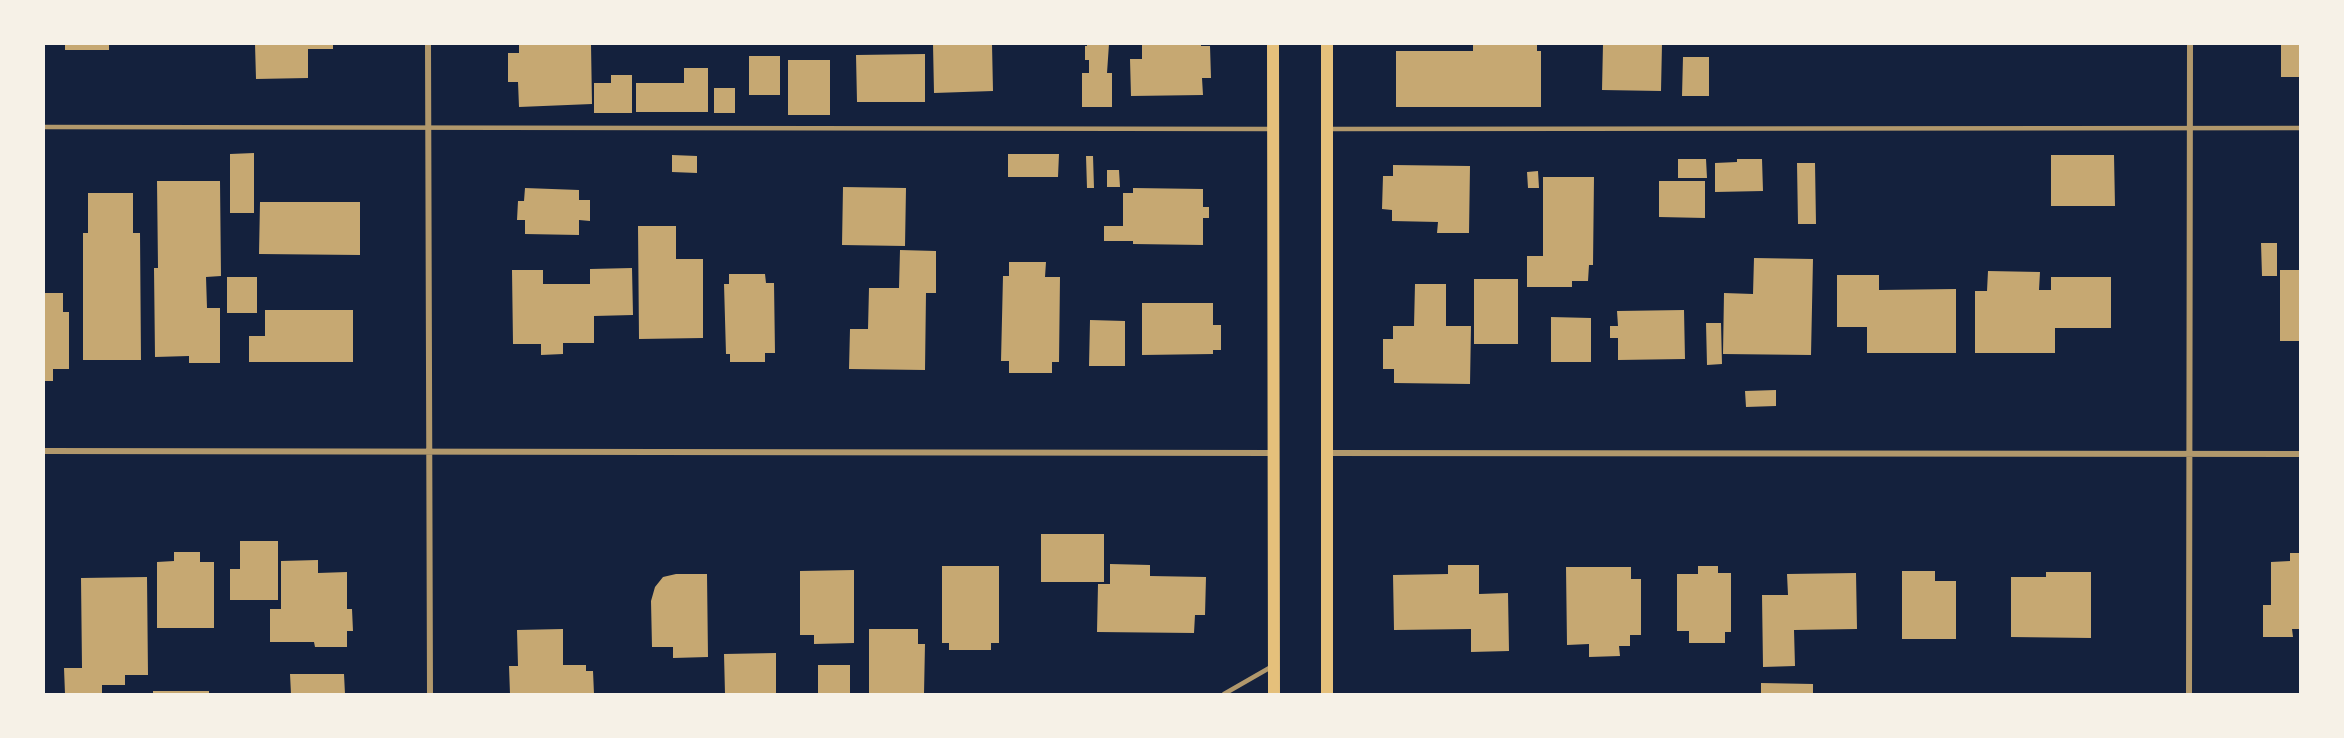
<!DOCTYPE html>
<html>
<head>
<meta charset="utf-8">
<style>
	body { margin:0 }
	#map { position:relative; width:2344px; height:738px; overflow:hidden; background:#14213d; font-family:"Source Sans 3",sans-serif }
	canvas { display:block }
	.frame { position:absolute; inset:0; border:45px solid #f6f1e7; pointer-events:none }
</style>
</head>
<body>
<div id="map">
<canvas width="2344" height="738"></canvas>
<div class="frame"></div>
</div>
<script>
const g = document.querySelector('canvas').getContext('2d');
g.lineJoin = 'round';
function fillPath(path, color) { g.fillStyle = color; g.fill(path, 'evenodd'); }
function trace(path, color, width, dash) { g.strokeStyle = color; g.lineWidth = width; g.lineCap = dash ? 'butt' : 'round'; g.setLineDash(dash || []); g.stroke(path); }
fillPath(new Path2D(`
	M 65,44 L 109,44 L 109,50 L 65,50 Z
	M 255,44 L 333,44 L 333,49 L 308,49 L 308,78 L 256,79 Z
	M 519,44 L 591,44 L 592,104 L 519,107 L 518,82 L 508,82 L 508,53 L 519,53 Z
	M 933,44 L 992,44 L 993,91 L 934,93 Z
	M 1087,44 L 1109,44 L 1107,73 L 1112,73 L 1112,107 L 1082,107 L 1082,73 L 1089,73 L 1089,60 L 1085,60 L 1085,46 L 1087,46 Z
	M 1142,44 L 1201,44 L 1201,46 L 1210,46 L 1211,78 L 1202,78 L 1203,95 L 1131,96 L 1130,59 L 1142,59 Z
	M 1473,44 L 1537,44 L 1537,51 L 1541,51 L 1541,107 L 1396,107 L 1396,51 L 1473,51 Z
	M 1603,44 L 1662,44 L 1661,91 L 1602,90 Z
	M 2281,44 L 2300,44 L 2300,77 L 2281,77 Z
	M 925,54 L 925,102 L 857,102 L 856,55 Z
	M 749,56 L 780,56 L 780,95 L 749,95 Z
	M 1683,57 L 1709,57 L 1709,96 L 1682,96 Z
	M 788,60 L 830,60 L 830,115 L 788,115 Z
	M 684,68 L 708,68 L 708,112 L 636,112 L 636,83 L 684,83 Z
	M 611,75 L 632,75 L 632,113 L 594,113 L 594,83 L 611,83 Z
	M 714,88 L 735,88 L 735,113 L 714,113 Z
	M 254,153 L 254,213 L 230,213 L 230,154 Z
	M 1008,154 L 1059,154 L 1058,177 L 1008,177 Z
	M 672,155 L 697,156 L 697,173 L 672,172 Z
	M 2051,155 L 2114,155 L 2115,206 L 2051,206 Z
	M 1086,156 L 1093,156 L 1094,188 L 1087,188 Z
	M 1678,159 L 1706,159 L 1707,178 L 1678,178 Z
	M 1737,159 L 1762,159 L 1763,191 L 1715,192 L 1715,163 L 1737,162 Z
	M 1797,163 L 1815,163 L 1816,224 L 1798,224 Z
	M 1393,165 L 1470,166 L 1469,233 L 1437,233 L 1438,222 L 1392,221 L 1392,210 L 1382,209 L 1383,176 L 1393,176 Z
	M 1107,170 L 1119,170 L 1120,187 L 1107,187 Z
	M 1538,171 L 1539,188 L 1528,188 L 1527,172 Z
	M 1543,177 L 1594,177 L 1593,265 L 1589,265 L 1588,281 L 1572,281 L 1572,287 L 1527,287 L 1527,256 L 1543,256 Z
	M 157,181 L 220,181 L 221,276 L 206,277 L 207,308 L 220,308 L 220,363 L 189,363 L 189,356 L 155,357 L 154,268 L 158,268 Z
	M 1659,181 L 1705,181 L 1705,218 L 1659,217 Z
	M 843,187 L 906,188 L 905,246 L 842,245 Z
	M 525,188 L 579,190 L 579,200 L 590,200 L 590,221 L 579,220 L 579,235 L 525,234 L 525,220 L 517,220 L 518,201 L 524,201 Z
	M 1133,188 L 1203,189 L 1203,207 L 1209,207 L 1209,218 L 1203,218 L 1203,245 L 1133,244 L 1133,241 L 1104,241 L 1104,226 L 1123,226 L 1123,193 L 1133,193 Z
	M 88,193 L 133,193 L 133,233 L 140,233 L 141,360 L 83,360 L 83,233 L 88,233 Z
	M 260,202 L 360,202 L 360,255 L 259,254 Z
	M 638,226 L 676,226 L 676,259 L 703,259 L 703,338 L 639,339 Z
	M 2261,243 L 2277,243 L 2277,276 L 2262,276 Z
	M 900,250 L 936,251 L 936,293 L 926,293 L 925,370 L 849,369 L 850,329 L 868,329 L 869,288 L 899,288 Z
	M 1754,258 L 1813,259 L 1811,355 L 1723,354 L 1724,293 L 1753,294 Z
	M 1009,262 L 1046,262 L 1045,277 L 1060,277 L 1059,362 L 1052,362 L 1052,373 L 1009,373 L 1009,361 L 1001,361 L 1003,276 L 1009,276 Z
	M 632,268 L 633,315 L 594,316 L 594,343 L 563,343 L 563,354 L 541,355 L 541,344 L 513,344 L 512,270 L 543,270 L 543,284 L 590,284 L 590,269 Z
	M 2280,270 L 2300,270 L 2300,341 L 2280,341 Z
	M 1988,271 L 2040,272 L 2039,290 L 2051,290 L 2051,277 L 2111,277 L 2111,328 L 2055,328 L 2055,353 L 1975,353 L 1975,291 L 1987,291 Z
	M 729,274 L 765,274 L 766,283 L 774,283 L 775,353 L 765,353 L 765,362 L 730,362 L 730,354 L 726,354 L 724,284 L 729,284 Z
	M 1837,275 L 1879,275 L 1879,290 L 1956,289 L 1956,353 L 1867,353 L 1867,327 L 1837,327 Z
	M 227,277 L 257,277 L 257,313 L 227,313 Z
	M 1474,279 L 1518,279 L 1518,344 L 1474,344 Z
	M 1415,284 L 1446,284 L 1446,326 L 1471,326 L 1470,384 L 1394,383 L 1394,369 L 1383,369 L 1383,339 L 1393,339 L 1393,326 L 1414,326 Z
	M 44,293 L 63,293 L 63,312 L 69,312 L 69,369 L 53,369 L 53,381 L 44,381 Z
	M 1142,303 L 1213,303 L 1213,325 L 1221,325 L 1221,350 L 1213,350 L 1213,354 L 1142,355 Z
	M 265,310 L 353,310 L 353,362 L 249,362 L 249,336 L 265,336 Z
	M 1684,310 L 1685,359 L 1618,360 L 1618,338 L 1610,338 L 1610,326 L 1618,326 L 1617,311 Z
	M 1551,317 L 1591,318 L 1591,362 L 1551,362 Z
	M 1090,320 L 1125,321 L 1125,366 L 1089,366 Z
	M 1706,323 L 1721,323 L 1722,364 L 1707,365 Z
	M 1776,390 L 1776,406 L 1746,407 L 1745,391 Z
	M 1041,534 L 1104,534 L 1104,582 L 1041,582 Z
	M 240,541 L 278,541 L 278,600 L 230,600 L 230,569 L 240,569 Z
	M 174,552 L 200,552 L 200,562 L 214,562 L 214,628 L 157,628 L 157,562 L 174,561 Z
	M 2290,553 L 2300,553 L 2300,629 L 2292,629 L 2293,637 L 2263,637 L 2263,605 L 2271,605 L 2271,562 L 2290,561 Z
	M 318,560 L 318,573 L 347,572 L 347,609 L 352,609 L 353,631 L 347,631 L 347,647 L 315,647 L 314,642 L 270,642 L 270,609 L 281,609 L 281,561 Z
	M 1110,564 L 1150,565 L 1150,576 L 1206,577 L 1205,615 L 1195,615 L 1194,633 L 1097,632 L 1098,584 L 1110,584 Z
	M 1448,565 L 1479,565 L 1479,594 L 1508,593 L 1509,651 L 1471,652 L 1471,629 L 1394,630 L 1393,575 L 1448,574 Z
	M 942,566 L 999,566 L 999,643 L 991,643 L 991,650 L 949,650 L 949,643 L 942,643 Z
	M 1698,566 L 1718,566 L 1718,573 L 1731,573 L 1731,632 L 1725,632 L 1725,643 L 1689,643 L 1689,631 L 1677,631 L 1677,574 L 1698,574 Z
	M 1566,567 L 1631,567 L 1631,579 L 1641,579 L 1641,635 L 1630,635 L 1630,646 L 1619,646 L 1620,656 L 1589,657 L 1589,644 L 1567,645 Z
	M 854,570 L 854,643 L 814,644 L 814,635 L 800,635 L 800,571 Z
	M 1902,571 L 1935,571 L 1935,581 L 1956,581 L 1956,639 L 1902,639 Z
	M 2046,572 L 2091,572 L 2091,638 L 2011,637 L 2011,577 L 2046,577 Z
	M 1856,573 L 1857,629 L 1794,630 L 1795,666 L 1763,667 L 1762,595 L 1788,595 L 1787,574 Z
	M 676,574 L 707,574 L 708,657 L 673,658 L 673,647 L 652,647 L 651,601 L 655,587 L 663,577 Z
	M 147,577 L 148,675 L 125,675 L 125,685 L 102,685 L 102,694 L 65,694 L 64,668 L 82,668 L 81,578 Z
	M 563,629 L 563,665 L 586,665 L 586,671 L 593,671 L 594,694 L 510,694 L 509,666 L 518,666 L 517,630 Z
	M 869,629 L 918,629 L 918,644 L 925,644 L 924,694 L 869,694 Z
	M 776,653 L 776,694 L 725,694 L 724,654 Z
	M 818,665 L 850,665 L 850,694 L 818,694 Z
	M 290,674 L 344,674 L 345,694 L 291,694 Z
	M 1761,683 L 1813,684 L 1813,694 L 1761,694 Z
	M 153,691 L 209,691 L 209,694 L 153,694 Z`), '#c6a872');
trace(new Path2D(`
	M 44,127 L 1273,129
	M 1328,129 L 2300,128
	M 1224,694 L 1271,667`), '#b1986c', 4.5);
trace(new Path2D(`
	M 428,44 L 430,694
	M 44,451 L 1273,453
	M 1327,453 L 2300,454
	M 2189,694 L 2190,44`), '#b1986c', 6);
trace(new Path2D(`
	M 1273,44 L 1274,694
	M 1327,44 L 1327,694`), '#e5c07b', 12);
</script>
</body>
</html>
